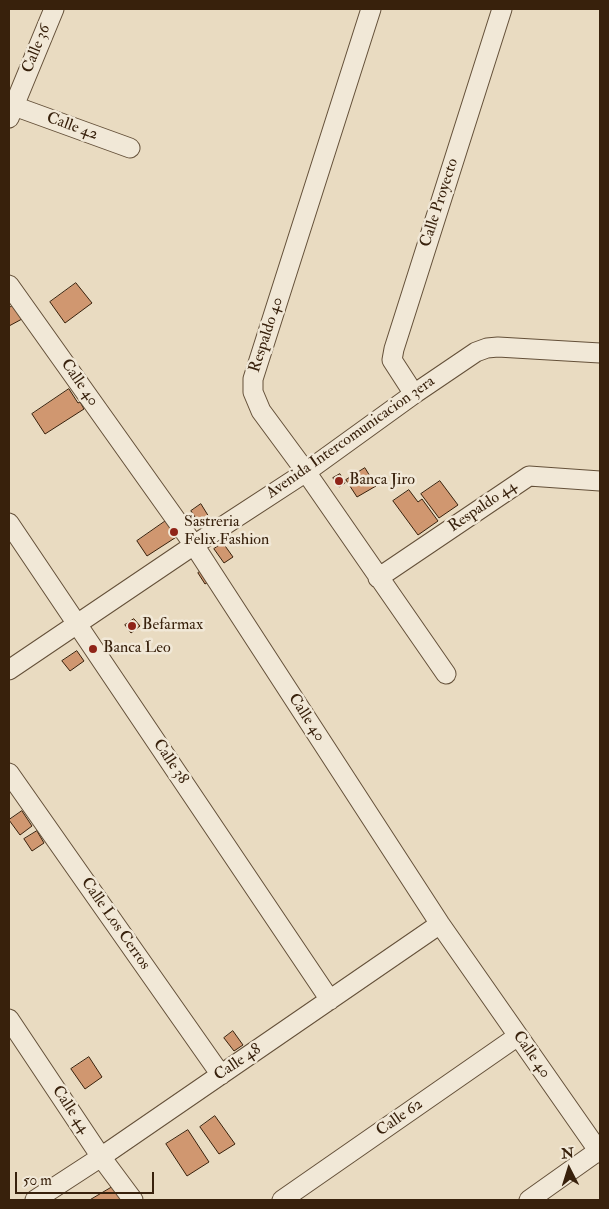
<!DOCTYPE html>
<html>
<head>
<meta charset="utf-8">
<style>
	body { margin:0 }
	#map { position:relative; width:609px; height:1209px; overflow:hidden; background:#e9dbc1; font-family:"IM FELL Double Pica",serif }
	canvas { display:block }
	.frame { position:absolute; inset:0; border:10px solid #38210c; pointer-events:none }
	.north { position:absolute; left:544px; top:1144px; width:50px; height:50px; -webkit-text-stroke:4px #f1e8d7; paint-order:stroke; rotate:355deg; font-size:14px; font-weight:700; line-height:20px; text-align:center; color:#38210c }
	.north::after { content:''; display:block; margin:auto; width:18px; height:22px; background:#38210c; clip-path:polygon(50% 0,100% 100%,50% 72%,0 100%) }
	.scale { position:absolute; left:15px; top:1172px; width:139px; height:22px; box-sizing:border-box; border:2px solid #38210c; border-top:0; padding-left:6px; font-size:15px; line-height:18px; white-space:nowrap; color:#38210c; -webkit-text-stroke:4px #f1e8d7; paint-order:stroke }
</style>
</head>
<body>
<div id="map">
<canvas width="609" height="1209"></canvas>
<div class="frame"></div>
<div class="north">N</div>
<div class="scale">50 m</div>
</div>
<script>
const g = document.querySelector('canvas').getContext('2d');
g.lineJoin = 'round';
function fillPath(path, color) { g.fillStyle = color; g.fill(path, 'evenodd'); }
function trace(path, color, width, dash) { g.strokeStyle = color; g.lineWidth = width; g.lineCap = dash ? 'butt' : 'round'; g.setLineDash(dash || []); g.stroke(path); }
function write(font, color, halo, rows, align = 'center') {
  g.font = font + ' "IM FELL Double Pica",serif'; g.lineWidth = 5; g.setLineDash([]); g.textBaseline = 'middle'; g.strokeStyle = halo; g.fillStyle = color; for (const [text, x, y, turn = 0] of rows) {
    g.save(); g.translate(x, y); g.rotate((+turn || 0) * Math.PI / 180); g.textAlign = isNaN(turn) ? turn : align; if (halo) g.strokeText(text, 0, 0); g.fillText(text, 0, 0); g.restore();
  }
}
const building = new Path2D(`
	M 76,283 L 92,303 L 65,323 L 50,302 Z
	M 14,305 L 22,319 L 9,326 L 9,308 Z
	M 69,389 L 78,403 L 80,402 L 84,409 L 45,434 L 32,414 Z
	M 365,468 L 376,486 L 357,497 L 346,480 Z
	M 340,474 L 345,483 L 339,487 L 333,478 Z
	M 440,481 L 458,505 L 439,518 L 421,494 Z
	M 409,490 L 418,502 L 422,499 L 438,521 L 418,535 L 393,501 Z
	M 201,504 L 209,517 L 199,523 L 191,511 Z
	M 170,518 L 181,534 L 147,556 L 137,541 Z
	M 223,543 L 233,557 L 224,563 L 214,549 Z
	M 207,567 L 214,578 L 205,584 L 198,573 Z
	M 134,619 L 140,626 L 131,633 L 125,625 Z
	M 77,651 L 84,661 L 70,671 L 62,661 Z
	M 22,811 L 32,826 L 20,835 L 9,820 Z
	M 37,831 L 44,843 L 32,851 L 24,839 Z
	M 233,1031 L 243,1045 L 234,1051 L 224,1038 Z
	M 89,1057 L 102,1077 L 85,1089 L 71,1069 Z
	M 215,1116 L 235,1144 L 219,1154 L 200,1127 Z
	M 188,1130 L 209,1162 L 187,1176 L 166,1144 Z
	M 114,1186 L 123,1200 L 90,1200 Z`);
fillPath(building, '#d09770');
trace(building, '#38210c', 1);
const minor = new Path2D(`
	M 371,9 L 253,379 L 253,392 L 261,411 L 306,472 L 446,674
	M 14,106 L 130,148
	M 9,118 L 54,9
	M 9,285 L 194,545 L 440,924 L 600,1153
	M 414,394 L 392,360 L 394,349 L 502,9
	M 9,523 L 330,1000
	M 378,578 L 529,476 L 600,481
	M 9,670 L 194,545 L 306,472 L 414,394 L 476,352 L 487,348 L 498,347 L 600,353
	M 9,773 L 221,1075
	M 9,1019 L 101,1157 L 133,1200
	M 35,1200 L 101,1157 L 440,924
	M 282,1200 L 518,1036
	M 529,1200 L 598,1151`);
trace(minor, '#645039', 21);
trace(minor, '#f1e8d7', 19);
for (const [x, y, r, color] of [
	[339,481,5,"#8f2418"],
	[174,532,5,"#8f2418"],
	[132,626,5,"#8f2418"],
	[93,649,5,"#8f2418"]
]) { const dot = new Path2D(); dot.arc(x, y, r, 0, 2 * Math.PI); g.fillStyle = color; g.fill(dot); trace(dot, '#f1e8d7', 2); }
write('16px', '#38210c', '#f1e8d7', [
	["Calle 36",37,49,-68],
	["Calle 42",72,127,20],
	["Calle Proyecto",440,203,-72],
	["Respaldo 40",267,335,-72],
	["Calle 40",79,383,55],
	["Avenida Intercomunicacion 3era",351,438,-35],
	["Respaldo 44",483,507,-34],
	["Calle 40",306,718,57],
	["Calle 38",170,762,56],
	["Calle Los Cerros",115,924,55],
	["Calle 40",531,1055,55],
	["Calle 48",238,1063,-34],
	["Calle 44",70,1110,56],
	["Calle 62",400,1118,-35]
]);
write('16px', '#38210c', '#f1e8d7', [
	["Banca Jiro",349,481],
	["Sastreria",184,523],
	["Felix Fashion",184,541],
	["Befarmax",142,626],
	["Banca Leo",103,649]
], 'left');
</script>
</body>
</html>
